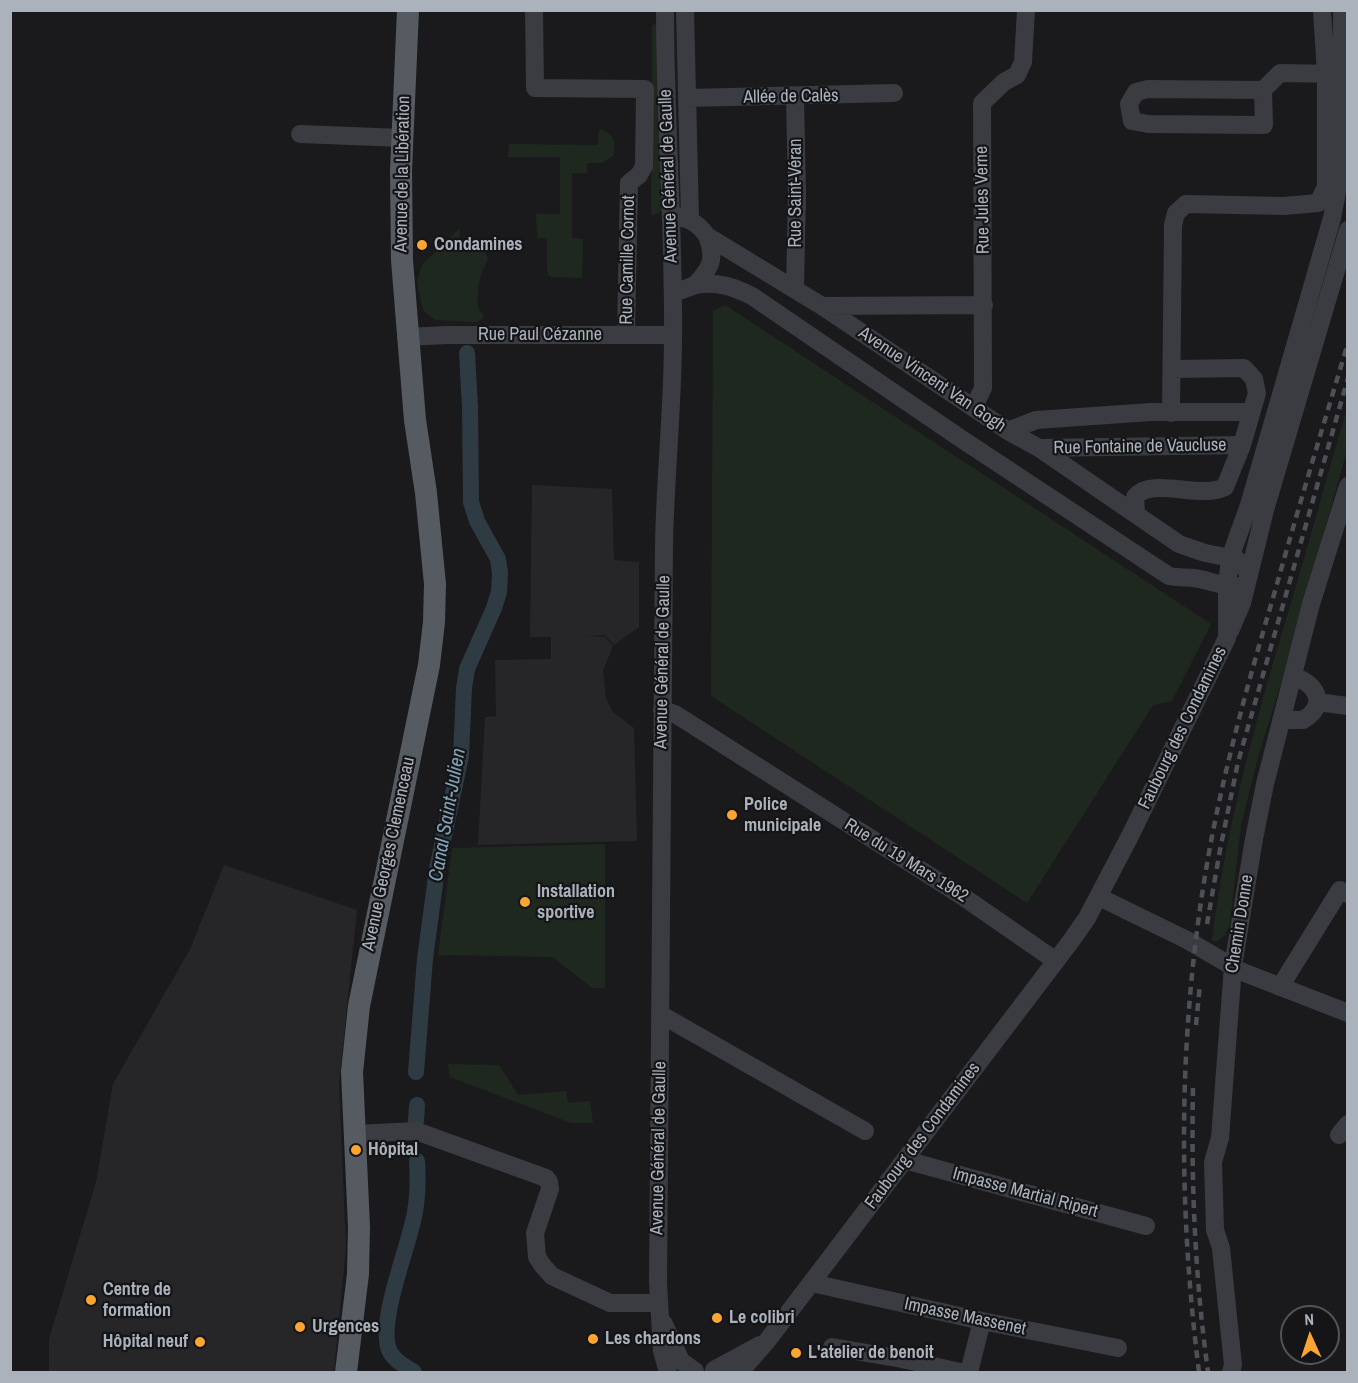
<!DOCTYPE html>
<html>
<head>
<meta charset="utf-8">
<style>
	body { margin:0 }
	#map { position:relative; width:1358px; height:1383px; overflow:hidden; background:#1a1a1c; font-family:"Archivo Narrow",sans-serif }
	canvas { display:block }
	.frame { position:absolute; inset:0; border:12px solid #abb2bc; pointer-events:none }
	.north { position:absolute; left:1280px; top:1305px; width:60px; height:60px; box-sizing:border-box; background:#151517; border:2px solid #515459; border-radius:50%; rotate:357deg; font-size:16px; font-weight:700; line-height:24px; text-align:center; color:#abb2bc }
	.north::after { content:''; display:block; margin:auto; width:21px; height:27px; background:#fda431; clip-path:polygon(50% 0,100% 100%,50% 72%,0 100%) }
</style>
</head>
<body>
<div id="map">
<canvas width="1358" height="1383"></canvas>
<div class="frame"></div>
<div class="north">N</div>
</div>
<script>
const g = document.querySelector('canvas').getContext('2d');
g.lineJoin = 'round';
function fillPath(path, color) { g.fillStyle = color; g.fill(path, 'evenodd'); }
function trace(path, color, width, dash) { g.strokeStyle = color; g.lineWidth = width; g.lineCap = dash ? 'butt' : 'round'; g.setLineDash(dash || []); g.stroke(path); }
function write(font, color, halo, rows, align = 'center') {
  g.font = font + ' "Archivo Narrow",sans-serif'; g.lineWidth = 4.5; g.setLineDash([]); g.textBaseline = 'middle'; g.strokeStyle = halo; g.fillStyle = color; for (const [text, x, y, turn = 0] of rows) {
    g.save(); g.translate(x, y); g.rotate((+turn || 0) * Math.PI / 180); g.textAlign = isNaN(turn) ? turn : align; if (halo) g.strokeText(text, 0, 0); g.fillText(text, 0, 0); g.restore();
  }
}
fillPath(new Path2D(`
	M 532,485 L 612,489 L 614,560 L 639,562 L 639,627 L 614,645 L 605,635 L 586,636 L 605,637 L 613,646 L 603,671 L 606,699 L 613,712 L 634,728 L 637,841 L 478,845 L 485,717 L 496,716 L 495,660 L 551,659 L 551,637 L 530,637 Z
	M 224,865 L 357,910 L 339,1084 L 346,1247 L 334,1372 L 49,1372 L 49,1339 L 96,1182 L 113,1084 L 190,949 Z`), '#262629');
fillPath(new Path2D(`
	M 657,24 L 663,210 L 654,215 L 651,215 L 652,25 Z
	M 599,129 C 613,132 617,142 613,156 L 603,163 L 587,163 L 587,173 L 572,173 L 572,238 L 583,239 L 582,278 L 553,277 L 549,276 L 547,271 L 547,238 L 537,238 L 536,214 L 560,214 L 560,157 L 508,157 L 509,144 L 598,145 Z
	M 460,228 L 459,247 C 467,251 478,248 486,252 L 488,260 C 478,276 477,290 478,309 L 483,314 L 484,318 L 476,322 L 435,320 L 424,311 L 421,303 L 417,282 L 422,264 L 439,249 Z
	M 725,305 L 1211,624 L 1172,701 L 1153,705 L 1027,903 L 711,696 L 713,311 Z
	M 1347,408 L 1347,450 L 1289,658 L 1259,754 L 1241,825 L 1230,923 L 1225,935 L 1218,941 L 1212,941 C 1225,833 1253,730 1284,626 C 1306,554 1326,480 1347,408 Z
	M 605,844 L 605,988 L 592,988 L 553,957 L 438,955 L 452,848 Z
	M 448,1064 L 499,1065 L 518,1095 L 566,1091 L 568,1103 L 590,1101 L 593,1123 L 571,1123 L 450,1077 Z`), '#1f281f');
trace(new Path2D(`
	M 416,1072 L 425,959 L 437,869 L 461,756 L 464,688 L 467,669 L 494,608 L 499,592 L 500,573 L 498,559 L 477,521 L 471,502 L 470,407 L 467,353
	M 416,1121 L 417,1105
	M 414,1372 C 405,1366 391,1359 388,1347 C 380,1314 409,1247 415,1212 C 418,1195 418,1178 417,1161`), '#2e3b42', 16);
trace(new Path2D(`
	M 534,10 L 535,88 L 645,89 L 644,166 L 639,175 L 629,183 L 626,335
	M 665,10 C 665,119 674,228 673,337 C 673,407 665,477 664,547 C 660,793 660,1038 658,1283 L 662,1351 L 668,1372
	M 685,10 L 690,219
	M 1263,90 L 1264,125 L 1148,124 L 1132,121 L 1129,104 L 1136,92 L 1148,89 L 1263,90 L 1280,73 L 1337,74
	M 795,97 L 797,194 L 795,289
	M 688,98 L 894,93
	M 300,134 L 402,138
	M 671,216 C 688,217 698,223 707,236 L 822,306 L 1008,431 L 1039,448 L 1179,544 L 1205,553 L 1236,559 L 1244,566 L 1249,576
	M 695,285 C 711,268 716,259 707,236
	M 673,292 C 682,291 688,287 696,285 C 717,281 734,287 752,296 L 960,438 L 1169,576 C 1178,578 1186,577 1194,578 C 1209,580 1222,587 1238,586
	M 822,306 L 984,305
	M 406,337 L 447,335 L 673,335
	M 974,407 L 983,388 L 982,103 L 1004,82 L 1017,75 L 1023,62 L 1026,10
	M 1171,413 L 1173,225 L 1176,213 L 1186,204 L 1284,206 L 1318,203 L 1326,187 L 1326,73 L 1322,11
	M 1008,431 L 1036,420 L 1151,412 L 1251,412
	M 1039,448 L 1242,445
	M 1136,513 L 1135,497 C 1151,476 1200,500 1225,487 L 1242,445 L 1257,393 L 1254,379 L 1244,368 L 1172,369
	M 1230,631 L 1242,603 L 1265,510 L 1348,230
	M 1317,702 L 1348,706
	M 662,710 L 675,714 L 965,898 L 1056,961
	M 1282,720 L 1303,720 C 1329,705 1316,683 1293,676
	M 1099,897 L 1187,940 L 1240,971 L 1348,1013
	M 1280,987 L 1340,890 L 1348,894
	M 660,1014 L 865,1131
	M 355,1134 L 416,1131 L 546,1178 L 549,1182 L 550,1189 L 535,1233 L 537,1257 L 543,1266 L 552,1276 L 610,1303 L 659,1303
	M 1339,1135 L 1348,1124
	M 905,1160 L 1146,1226
	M 812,1283 L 982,1321 L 1118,1348
	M 664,1324 L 681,1361 L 695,1371
	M 832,1347 L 902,1359 L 960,1372
	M 714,1370 L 760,1345
	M 740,1372 L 767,1341 L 1071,941 L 1087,918 L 1130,836 L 1227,638 L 1227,586 L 1230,558 L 1249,505 L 1332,218 L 1338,186 L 1341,143 L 1342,10
	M 969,1372 L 982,1321
	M 1231,1372 L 1233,1365 L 1221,1248 L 1215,1230 L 1213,1162 L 1220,1138 L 1233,966 L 1254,839 L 1265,784 L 1311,604 L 1348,486`), '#3a3c42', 18);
trace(new Path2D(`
	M 346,1372 L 358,1274 L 359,1227 L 352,1072 L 359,1006 L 429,665 L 434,622 L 435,584 L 426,493 L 415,420 L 402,260 L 401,171 L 408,10`), '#565a61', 22);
trace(new Path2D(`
	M 1207,924 L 1220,850 L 1238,762 L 1348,378
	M 1196,1025 L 1200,984
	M 1193,1088 C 1191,1184 1195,1278 1208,1372
	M 1199,1372 C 1177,1198 1178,1021 1210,847 C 1226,761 1250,676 1275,591 C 1298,509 1323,426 1348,343`), '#4d5157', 4.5, [8, 6]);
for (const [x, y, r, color] of [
	[422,245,6,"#fda431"],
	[732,815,6,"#fda431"],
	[525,902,6,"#fda431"],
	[356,1150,6,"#fda431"],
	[91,1300,6,"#fda431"],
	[717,1318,6,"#fda431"],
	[300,1327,6,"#fda431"],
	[593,1339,6,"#fda431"],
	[200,1342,6,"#fda431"],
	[796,1353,6,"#fda431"]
]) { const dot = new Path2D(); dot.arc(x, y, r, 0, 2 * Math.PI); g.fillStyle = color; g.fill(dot); trace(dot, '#151517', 2); }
write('18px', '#abb2bc', '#151517', [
	["Allée de Calès",791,97,-1],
	["Avenue de la Libération",403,174,-89],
	["Avenue Général de Gaulle",669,176,-92],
	["Rue Saint-Véran",796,193,-90],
	["Rue Jules Verne",983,200,-91],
	["Rue Camille Cornot",628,260,-89],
	["Rue Paul Cézanne",540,335],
	["Avenue Vincent Van Gogh",932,380,34],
	["Rue Fontaine de Vaucluse",1140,447,-1],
	["Avenue Général de Gaulle",663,662,-89],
	["Faubourg des Condamines",1183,728,-64],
	["Avenue Georges Clemenceau",389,854,-78],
	["Rue du 19 Mars 1962",906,861,32],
	["Chemin Donne",1240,924,-81],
	["Faubourg des Condamines",923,1136,-53],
	["Avenue Général de Gaulle",659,1148,-89],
	["Impasse Martial Ripert",1025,1193,15],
	["Impasse Massenet",965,1317,12]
]);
write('bold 18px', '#abb2bc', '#151517', [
	["Condamines",434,245],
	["Police",744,805],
	["municipale",744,826],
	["Installation",537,892],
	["sportive",537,913],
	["Hôpital",368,1150],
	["Centre de",103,1290],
	["formation",103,1311],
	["Le colibri",729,1318],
	["Urgences",312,1327],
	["Les chardons",605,1339],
	["Hôpital neuf",188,1342,"right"],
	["L'atelier de benoit",808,1353]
], 'left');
write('italic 20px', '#81a4b9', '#151517', [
	["Canal Saint-Julien",448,815,-80]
]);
</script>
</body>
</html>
